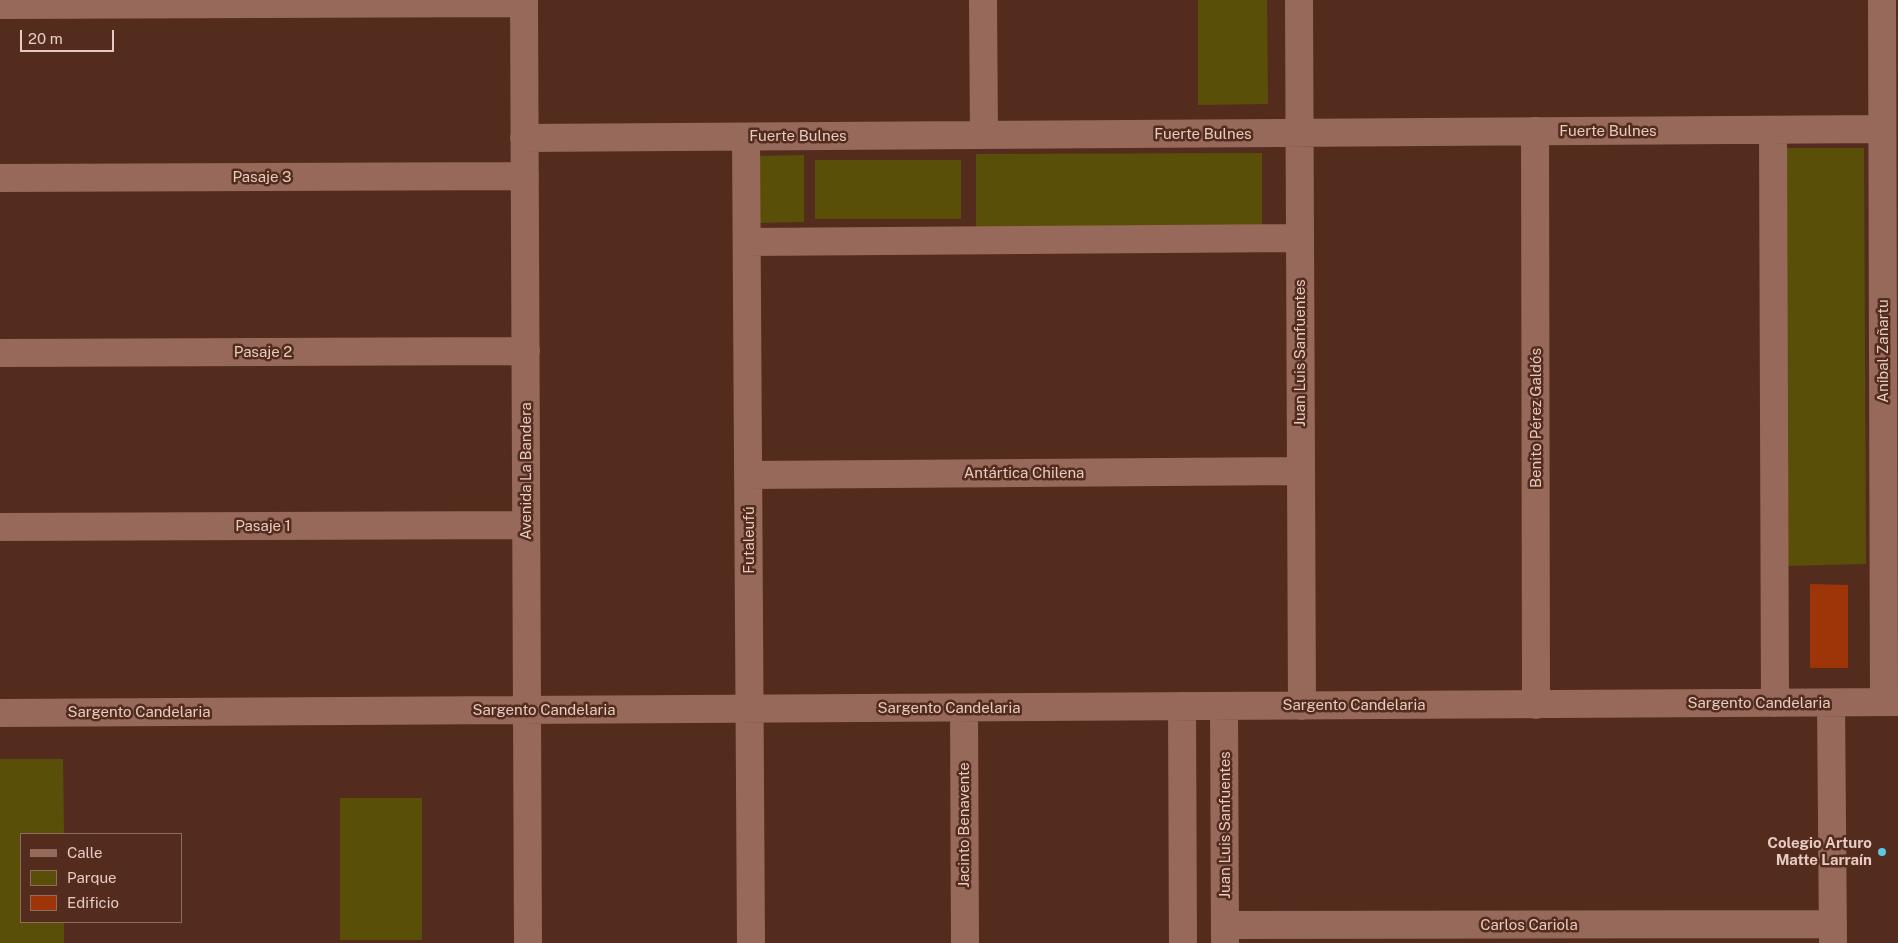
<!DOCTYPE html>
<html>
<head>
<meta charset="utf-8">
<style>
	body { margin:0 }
	#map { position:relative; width:1898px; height:943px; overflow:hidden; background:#542c1e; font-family:"Public Sans",sans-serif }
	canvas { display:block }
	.legend { position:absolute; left:20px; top:833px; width:162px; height:90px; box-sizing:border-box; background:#542c1e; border:1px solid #8e6c60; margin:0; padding:6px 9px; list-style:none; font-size:15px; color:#e5cbc2 }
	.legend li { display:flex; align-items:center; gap:10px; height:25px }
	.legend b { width:25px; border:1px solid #8e6c60 }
	.scale { position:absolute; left:20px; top:30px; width:94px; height:22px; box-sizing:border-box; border:2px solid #e5cbc2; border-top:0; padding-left:6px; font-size:15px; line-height:18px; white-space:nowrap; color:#e5cbc2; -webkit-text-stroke:4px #542c1e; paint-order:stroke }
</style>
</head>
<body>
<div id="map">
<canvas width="1898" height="943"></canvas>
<ul class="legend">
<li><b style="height:6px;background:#97695a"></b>Calle</li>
<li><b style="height:14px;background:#5a4f09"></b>Parque</li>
<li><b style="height:14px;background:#9d3508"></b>Edificio</li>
</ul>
<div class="scale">20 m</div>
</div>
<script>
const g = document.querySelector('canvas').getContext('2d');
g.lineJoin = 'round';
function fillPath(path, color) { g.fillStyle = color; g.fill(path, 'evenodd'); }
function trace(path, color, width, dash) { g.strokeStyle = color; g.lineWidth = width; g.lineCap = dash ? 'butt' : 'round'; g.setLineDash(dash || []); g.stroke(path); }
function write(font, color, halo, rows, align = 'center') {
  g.font = font + ' "Public Sans",sans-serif'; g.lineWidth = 5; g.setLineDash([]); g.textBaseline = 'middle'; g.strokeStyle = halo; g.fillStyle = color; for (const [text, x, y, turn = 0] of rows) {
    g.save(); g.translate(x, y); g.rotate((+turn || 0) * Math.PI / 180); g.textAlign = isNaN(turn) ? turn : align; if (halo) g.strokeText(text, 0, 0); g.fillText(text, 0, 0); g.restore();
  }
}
fillPath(new Path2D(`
	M 1198,0 L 1267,0 L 1268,104 L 1198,105 Z
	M 1784,148 L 1864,148 L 1866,564 L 1786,566 Z
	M 1262,153 L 1262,226 L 976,227 L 976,154 Z
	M 804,155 L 804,222 L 755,223 L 755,156 Z
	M 961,160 L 961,219 L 815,219 L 815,160 Z
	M 0,759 L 63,759 L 64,834 L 21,834 L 21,922 L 64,922 L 64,943 L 0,943 Z
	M 340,798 L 422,798 L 422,940 L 340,940 Z`), '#5a4f09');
fillPath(new Path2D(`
	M 1810,584 L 1848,585 L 1848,668 L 1810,668 Z`), '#9d3508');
trace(new Path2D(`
	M 524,0 L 528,943
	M 983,0 L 984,135
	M 1299,0 L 1302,706
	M 1882,0 L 1884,702
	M 0,5 L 524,3
	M 1773,130 L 1775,703
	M 1535,131 L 1536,705
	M 746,137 L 751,943
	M 524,138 L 1882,129
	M 0,178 L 525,176
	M 747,242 L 1300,238
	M 0,353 L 526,351
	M 748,475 L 1301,471
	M 0,527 L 526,525
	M 1831,703 L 1833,941
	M 1182,706 L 1183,943
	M 1224,706 L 1225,942
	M 964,708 L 965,943
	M 0,713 L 1898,702
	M 1225,925 L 1833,924`), '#97695a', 28);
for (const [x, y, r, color] of [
	[1882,852,5,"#5bc8e6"]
]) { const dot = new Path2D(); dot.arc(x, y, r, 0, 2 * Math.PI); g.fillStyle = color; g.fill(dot); trace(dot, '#542c1e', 2); }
write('15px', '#e5cbc2', '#542c1e', [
	["Fuerte Bulnes",1608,131],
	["Fuerte Bulnes",1203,134],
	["Fuerte Bulnes",798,136],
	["Pasaje 3",262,177],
	["Aníbal Zañartu",1883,351,-90],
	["Pasaje 2",263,352],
	["Juan Luis Sanfuentes",1300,353,-90],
	["Benito Pérez Galdós",1536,418,-90],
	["Avenida La Bandera",526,471,-90],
	["Antártica Chilena",1024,473],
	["Pasaje 1",263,526],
	["Futaleufú",749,540,-90],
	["Sargento Candelaria",1759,703],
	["Sargento Candelaria",1354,705],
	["Sargento Candelaria",949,708],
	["Sargento Candelaria",544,710],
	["Sargento Candelaria",139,712],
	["Jacinto Benavente",964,825,-90],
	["Juan Luis Sanfuentes",1225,825,-90],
	["Carlos Cariola",1529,925]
]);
write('bold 15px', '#e5cbc2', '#542c1e', [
	["Colegio Arturo",1872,843],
	["Matte Larraín",1872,860]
], 'right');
</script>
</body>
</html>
